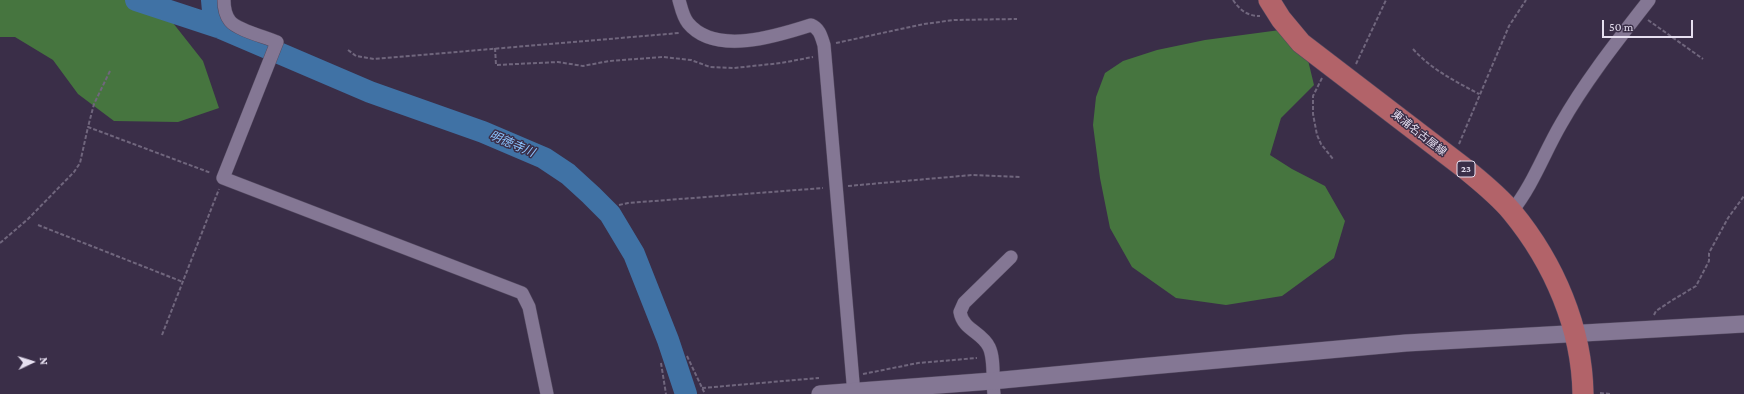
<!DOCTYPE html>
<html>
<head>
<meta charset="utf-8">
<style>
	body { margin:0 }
	#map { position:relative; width:1744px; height:394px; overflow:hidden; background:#3a2e48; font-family:"Crimson Pro",serif }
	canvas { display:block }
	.north { position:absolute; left:12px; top:342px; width:40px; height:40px; -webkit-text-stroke:3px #3a2e48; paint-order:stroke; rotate:86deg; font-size:11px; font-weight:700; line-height:16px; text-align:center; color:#e6dff0 }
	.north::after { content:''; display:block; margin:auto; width:14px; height:18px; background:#e6dff0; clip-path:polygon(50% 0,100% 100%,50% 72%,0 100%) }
	.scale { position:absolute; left:1602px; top:20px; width:91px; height:18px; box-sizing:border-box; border:2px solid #e6dff0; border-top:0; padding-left:5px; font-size:12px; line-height:14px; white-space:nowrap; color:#e6dff0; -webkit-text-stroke:3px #3a2e48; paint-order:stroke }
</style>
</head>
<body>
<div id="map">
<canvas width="1744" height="394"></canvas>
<div class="north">N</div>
<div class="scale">50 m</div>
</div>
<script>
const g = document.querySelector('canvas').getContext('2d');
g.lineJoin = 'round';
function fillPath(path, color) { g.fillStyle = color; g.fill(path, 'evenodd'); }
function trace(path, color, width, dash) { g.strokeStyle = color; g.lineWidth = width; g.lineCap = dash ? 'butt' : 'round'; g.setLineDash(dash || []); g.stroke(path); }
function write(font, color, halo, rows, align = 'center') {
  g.font = font + ' "Crimson Pro","Noto Sans JP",serif'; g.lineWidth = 3; g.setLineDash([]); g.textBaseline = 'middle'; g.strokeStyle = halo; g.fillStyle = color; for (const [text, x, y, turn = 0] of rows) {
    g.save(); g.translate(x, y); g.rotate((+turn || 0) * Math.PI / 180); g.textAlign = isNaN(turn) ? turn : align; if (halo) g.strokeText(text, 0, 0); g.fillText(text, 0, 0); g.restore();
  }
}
fillPath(new Path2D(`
	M 0,0 L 148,0 L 162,9 L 203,61 L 219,108 L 178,122 L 114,121 L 78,94 L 53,60 L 15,37 L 0,37 Z
	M 1280,30 L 1307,56 L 1314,85 L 1281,118 L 1270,155 L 1292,169 L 1325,186 L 1345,221 L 1334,258 L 1282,296 L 1226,305 L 1176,298 L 1132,267 L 1110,228 L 1100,178 L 1093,125 L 1096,97 L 1105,73 L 1123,61 L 1157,50 L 1205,40 Z`), '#46753f');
trace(new Path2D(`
	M 136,0 L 218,27 L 370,92 L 483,132 L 544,158 L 568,174 L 591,195 L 610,214 L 634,254 L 668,340 L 686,394
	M 212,0 L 213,11 L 218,27`), '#4072a5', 22);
const minor = new Path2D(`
	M 224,0 C 224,7 226,16 230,21 C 237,30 266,37 277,42 L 223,178 L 522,293 L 529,307 L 547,394
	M 679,0 C 681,7 683,17 688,23 C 715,56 777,36 811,25 C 820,29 821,36 824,45 L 854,394
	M 1512,211 C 1533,185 1544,153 1561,124 C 1586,80 1618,40 1649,0
	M 994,394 C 992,380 995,359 989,347 C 982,332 963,330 960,312 L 964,303 L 1011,257`);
const tertiary = new Path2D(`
	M 820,394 L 992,381 L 1139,367 L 1406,343 L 1744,324`);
const primary = new Path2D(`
	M 1269,0 L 1281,19 L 1301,43 L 1463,167 C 1480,181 1498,195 1512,212 C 1554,263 1582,328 1583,394`);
trace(minor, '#544a60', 14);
trace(tertiary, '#544a60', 18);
trace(primary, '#544a60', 22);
trace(new Path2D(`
	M 1233,0 C 1240,10 1247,16 1260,16
	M 1648,20 L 1703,59
	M 836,43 L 924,24 L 954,20 L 1017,19
	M 495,48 L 496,65 L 558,62 L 583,66 L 609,61 L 663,57 L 691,60 L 710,67 L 734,68 L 781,63 L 813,57
	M 1413,49 C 1432,70 1455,81 1479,94
	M 348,50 L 356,56 L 374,59 L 679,33
	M 1356,64 L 1386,0
	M 110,71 L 94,104 L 88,127 L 211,173
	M 1322,78 L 1313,96 L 1313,114 L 1317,135 L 1321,144 L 1333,159
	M 1459,144 L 1509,26 L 1526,0
	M 848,186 L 972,175 L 1021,177
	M 619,205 L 628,203 L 823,188
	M 38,225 L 183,282
	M 0,243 L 28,219 L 74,172 L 80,163 L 88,127
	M 1654,315 L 1656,311 L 1671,301 L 1696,286 L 1709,261 L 1709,253 L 1728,218 L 1744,196
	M 162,335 L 219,189
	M 687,356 L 705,394
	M 661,363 L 666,394
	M 863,374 L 918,363 L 977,358
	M 702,388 L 819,378
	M 1600,393 L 1610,394`), '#70667d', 2, [4, 2]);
trace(minor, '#847794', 13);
trace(tertiary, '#847794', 17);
trace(primary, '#b26369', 21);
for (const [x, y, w] of [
	[1466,169,18]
]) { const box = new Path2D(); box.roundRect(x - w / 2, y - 8, w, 16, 3); g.fillStyle = '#3a2e48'; g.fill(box); trace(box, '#e6dff0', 1); }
write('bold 10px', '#e6dff0', null, [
	["23",1466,169]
]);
write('11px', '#e6dff0', '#3a2e48', [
	["東浦名古屋線",1419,133,38]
]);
write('italic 12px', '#8cc4ff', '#3a2e48', [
	["明徳寺川",512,144,23]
]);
</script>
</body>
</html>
